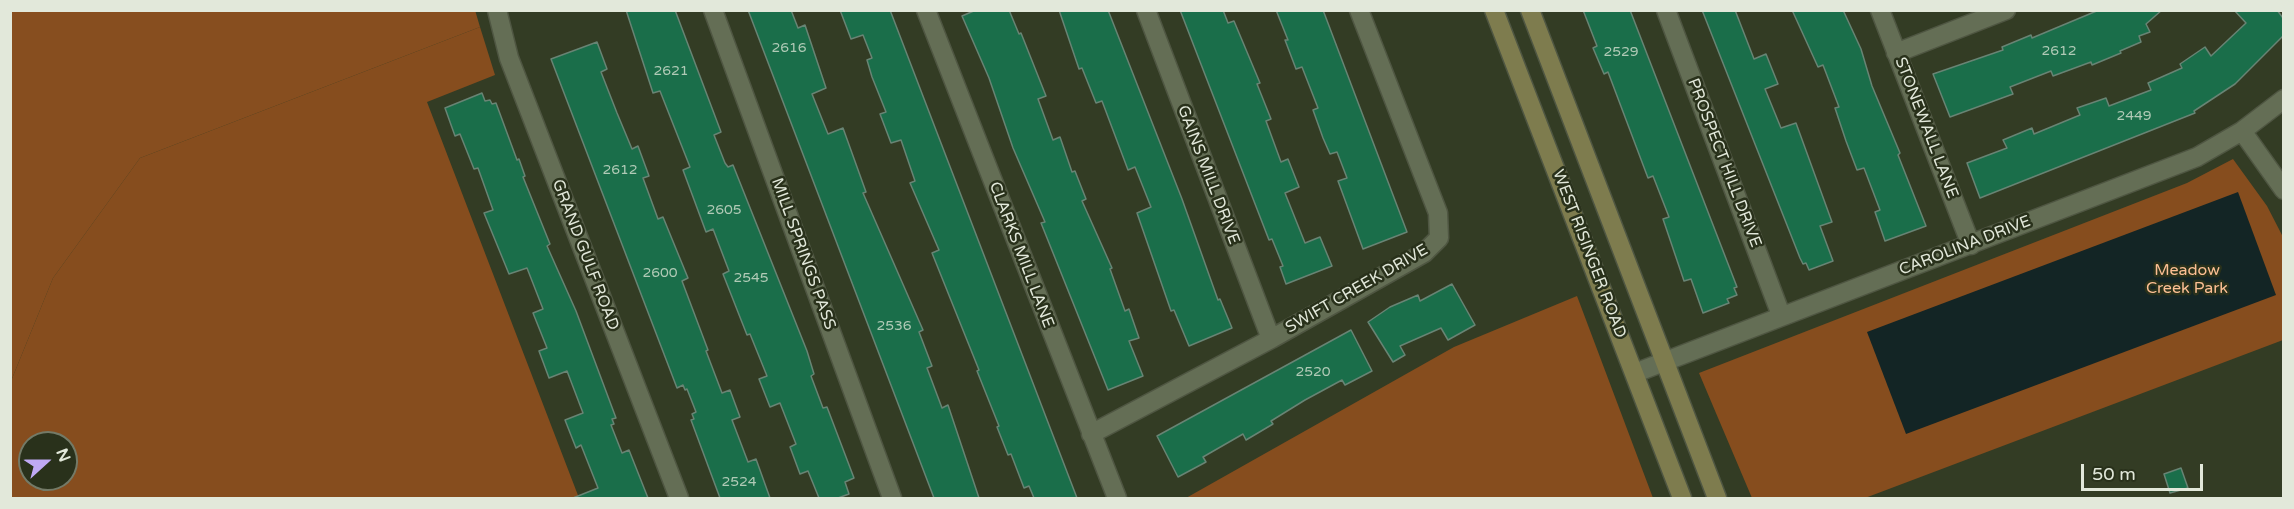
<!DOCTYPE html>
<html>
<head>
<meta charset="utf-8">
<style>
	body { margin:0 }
	#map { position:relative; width:2294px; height:509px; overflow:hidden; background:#333c24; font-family:"Varela Round",sans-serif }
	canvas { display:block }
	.frame { position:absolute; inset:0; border:12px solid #e2e8da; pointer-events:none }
	.north { position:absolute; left:18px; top:431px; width:60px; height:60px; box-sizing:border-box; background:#29311b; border:2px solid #737a67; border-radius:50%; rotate:69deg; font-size:16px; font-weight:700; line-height:24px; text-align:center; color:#e2e8da }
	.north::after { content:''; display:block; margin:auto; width:21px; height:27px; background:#bfa9f4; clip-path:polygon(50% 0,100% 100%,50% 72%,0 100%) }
	.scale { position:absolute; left:2081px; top:464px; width:122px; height:27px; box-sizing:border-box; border:3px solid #e2e8da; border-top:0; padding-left:8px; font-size:18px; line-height:21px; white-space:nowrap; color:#e2e8da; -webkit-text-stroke:4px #29311b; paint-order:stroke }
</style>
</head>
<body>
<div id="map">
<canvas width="2294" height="509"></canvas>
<div class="frame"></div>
<div class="north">N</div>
<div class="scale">50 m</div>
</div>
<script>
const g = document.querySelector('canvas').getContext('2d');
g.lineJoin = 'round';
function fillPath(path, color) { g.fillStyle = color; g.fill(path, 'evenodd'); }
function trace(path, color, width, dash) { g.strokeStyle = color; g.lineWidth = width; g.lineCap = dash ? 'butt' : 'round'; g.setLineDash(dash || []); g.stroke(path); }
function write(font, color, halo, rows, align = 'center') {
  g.font = font + ' "Varela Round",sans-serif'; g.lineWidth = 5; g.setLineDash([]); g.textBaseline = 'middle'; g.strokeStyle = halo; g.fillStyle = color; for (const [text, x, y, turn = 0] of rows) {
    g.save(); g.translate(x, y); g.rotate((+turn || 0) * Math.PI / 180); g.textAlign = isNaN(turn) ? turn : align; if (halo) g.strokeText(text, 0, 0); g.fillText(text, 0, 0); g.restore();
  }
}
fillPath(new Path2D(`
	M 480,27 L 495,75 L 427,102 L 579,498 L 11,498 L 11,381 L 53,278 L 140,158 ZM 30,443 L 66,443 L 66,479 L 30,479 Z
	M 2233,159 L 2267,206 L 2283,237 L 2283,340 L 1865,498 L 1752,498 L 1699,373 L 2187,183 Z
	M 1577,296 L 1653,498 L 1186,498 L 1454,347 Z`), '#864d1e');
fillPath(new Path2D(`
	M 11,10 L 475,10 L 480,27 L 140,158 L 53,278 L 11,381 Z`), '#874e1f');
fillPath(new Path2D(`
	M 2238,192 L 2276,295 L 1906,434 L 1867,332 Z`), '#132525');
const building = new Path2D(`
	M 626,10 L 675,10 L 721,132 L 714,135 L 725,163 L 728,167 L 733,165 L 807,351 L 814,374 L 811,376 L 823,408 L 827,407 L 854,478 L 845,482 L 849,494 L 838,498 L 819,498 L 808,471 L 800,474 L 790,447 L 796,444 L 780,403 L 770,407 L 759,379 L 767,376 L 750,334 L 747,335 L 723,274 L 729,271 L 713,229 L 706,232 L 683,170 L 690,167 L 660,91 L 653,93 Z
	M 748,10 L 791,10 L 798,28 L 805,25 L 826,88 L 812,94 L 828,134 L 843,128 L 866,192 L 863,193 L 923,330 L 919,332 L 932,366 L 927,368 L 942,408 L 948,405 L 979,498 L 934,498 Z
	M 840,10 L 890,10 L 1077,498 L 1034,498 L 1029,486 L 1024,488 L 1011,454 L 1008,455 L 997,427 L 999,426 L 977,371 L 979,370 L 932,253 L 939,250 L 910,183 L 915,181 L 901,140 L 891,143 L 880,114 L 886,112 L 872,77 L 867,60 L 872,58 L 863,35 L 851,39 Z
	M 976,10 L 1009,10 L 1019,34 L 1021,33 L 1046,96 L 1038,99 L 1053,140 L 1060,137 L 1072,172 L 1075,171 L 1086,199 L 1082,201 L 1112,268 L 1110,269 L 1125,311 L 1129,309 L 1139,338 L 1129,341 L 1143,376 L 1108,390 L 1041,223 L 1045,222 L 1013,148 L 989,78 L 962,16 Z
	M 1059,10 L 1108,10 L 1182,199 L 1218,300 L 1220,299 L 1232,328 L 1189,346 L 1174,310 L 1171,311 L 1137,213 L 1151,207 L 1135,167 L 1128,170 L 1102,101 L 1096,103 L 1082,68 L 1079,69 Z
	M 1180,10 L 1223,10 L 1228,23 L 1234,21 L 1260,83 L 1257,84 L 1271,119 L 1266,121 L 1281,162 L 1288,159 L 1299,187 L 1285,193 L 1305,243 L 1320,237 L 1332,266 L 1286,284 L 1280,267 L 1283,266 L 1272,239 L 1269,240 Z
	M 1276,10 L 1323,10 L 1407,232 L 1363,249 L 1338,181 L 1347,178 L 1337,152 L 1330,154 L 1323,138 L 1313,110 L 1318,108 L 1302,67 L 1296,69 L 1285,40 L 1288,40 Z
	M 1583,10 L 1630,10 L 1737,287 L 1734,288 L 1737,295 L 1727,299 L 1729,303 L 1703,313 L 1691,279 L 1684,281 L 1663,219 L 1669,217 L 1653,176 L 1648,178 L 1608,72 L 1604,74 L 1593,48 L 1597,46 Z
	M 1702,10 L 1735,10 L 1754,59 L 1766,54 L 1778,84 L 1765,89 L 1781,128 L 1796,123 L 1832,222 L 1820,226 L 1833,261 L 1809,270 L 1806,263 L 1803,264 L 1800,258 Z
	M 1792,10 L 1843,10 L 1861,49 L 1872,86 L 1900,153 L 1898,155 L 1926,226 L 1885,241 L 1875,212 L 1880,210 L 1864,168 L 1857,170 L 1846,141 L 1835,108 L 1839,107 L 1823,65 L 1818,67 Z
	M 2099,10 L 2162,10 L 2146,24 L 2150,32 L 2139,36 L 2141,42 L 2120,51 L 2121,53 L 2092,65 L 2091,62 L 2053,76 L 2051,71 L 2010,87 L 2013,94 L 1950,117 L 1933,74 L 2003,50 L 2002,47 L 2031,35 L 2032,38 Z
	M 2234,10 L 2277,10 L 2283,18 L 2283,36 L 2235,84 L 2194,111 L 2195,113 L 1980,198 L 1967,163 L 2007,148 L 2003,140 L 2032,128 L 2034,134 L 2080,115 L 2077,108 L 2106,98 L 2109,106 L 2151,90 L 2148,83 L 2182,68 L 2180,64 L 2205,47 L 2211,56 L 2246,23 Z
	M 597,42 L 607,69 L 601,72 L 617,113 L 632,149 L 638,146 L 649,176 L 643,178 L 658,219 L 663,217 L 688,278 L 682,281 L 708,350 L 706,351 L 722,393 L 730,390 L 740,417 L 732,420 L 748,462 L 756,459 L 770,498 L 720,498 L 691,420 L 694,419 L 692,414 L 696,412 L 687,389 L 685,390 L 683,385 L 677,388 L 551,59 Z
	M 482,93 L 485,101 L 490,100 L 492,104 L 496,103 L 517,160 L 519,159 L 525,176 L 523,177 L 550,244 L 547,246 L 576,311 L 616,418 L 612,419 L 614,424 L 611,425 L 622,453 L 629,450 L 648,498 L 573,498 L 598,488 L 581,445 L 576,448 L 565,420 L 583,413 L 567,371 L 549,378 L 539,351 L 547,348 L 533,313 L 543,309 L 527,268 L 509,274 L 484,213 L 493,210 L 478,168 L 474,169 L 460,134 L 455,136 L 445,108 Z
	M 1452,284 L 1475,325 L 1448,340 L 1441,328 L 1400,346 L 1405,355 L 1393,362 L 1368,322 L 1390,307 L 1418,295 L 1420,301 Z
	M 1351,330 L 1372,371 L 1345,385 L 1342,380 L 1305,400 L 1271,421 L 1273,424 L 1246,440 L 1243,434 L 1203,457 L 1206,462 L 1178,477 L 1157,436 Z
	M 2181,468 L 2188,488 L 2170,493 L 2164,474 Z`);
fillPath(building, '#1a6e4a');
trace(building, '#688474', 1.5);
const street = new Path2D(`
	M 497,10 L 509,58 L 679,498
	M 713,10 L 892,498
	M 926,10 L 1117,498
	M 1146,10 L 1271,339
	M 1666,10 L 1781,315
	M 1880,10 L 1971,245
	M 1896,53 L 2006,10
	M 2242,131 L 2284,190
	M 1635,373 L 2197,157 L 2242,131 L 2284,99
	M 1091,434 L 1271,339 L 1424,253 L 1439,238 L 1438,213 L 1359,10`);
const secondary = new Path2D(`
	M 1494,10 L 1682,498
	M 1530,10 L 1717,498`);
trace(street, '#4f5642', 21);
trace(secondary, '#4f5642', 21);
trace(street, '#646e55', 18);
trace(secondary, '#7e7c4e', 18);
write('14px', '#b0cab6', null, [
	["2616",789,48],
	["2612",2059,51],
	["2529",1621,52],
	["2621",671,71],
	["2449",2134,116],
	["2612",620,170],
	["2605",724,210],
	["2600",660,273],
	["2545",751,278],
	["2536",894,326],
	["2520",1313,372],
	["2524",739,482]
]);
write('16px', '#e2e8da', '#29311b', [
	["STONEWALL LANE",1926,128,69],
	["PROSPECT HILL DRIVE",1724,163,69],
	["GAINS MILL DRIVE",1208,175,69],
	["CAROLINA DRIVE",1965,246,-21],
	["MILL SPRINGS PASS",803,254,70],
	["WEST RISINGER ROAD",1589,254,69],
	["GRAND GULF ROAD",585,255,69],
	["CLARKS MILL LANE",1021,255,69],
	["SWIFT CREEK DRIVE",1357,289,-30]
]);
write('16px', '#fcbf93', '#29311b', [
	["Meadow",2187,271],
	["Creek Park",2187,289]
]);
</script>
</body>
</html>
